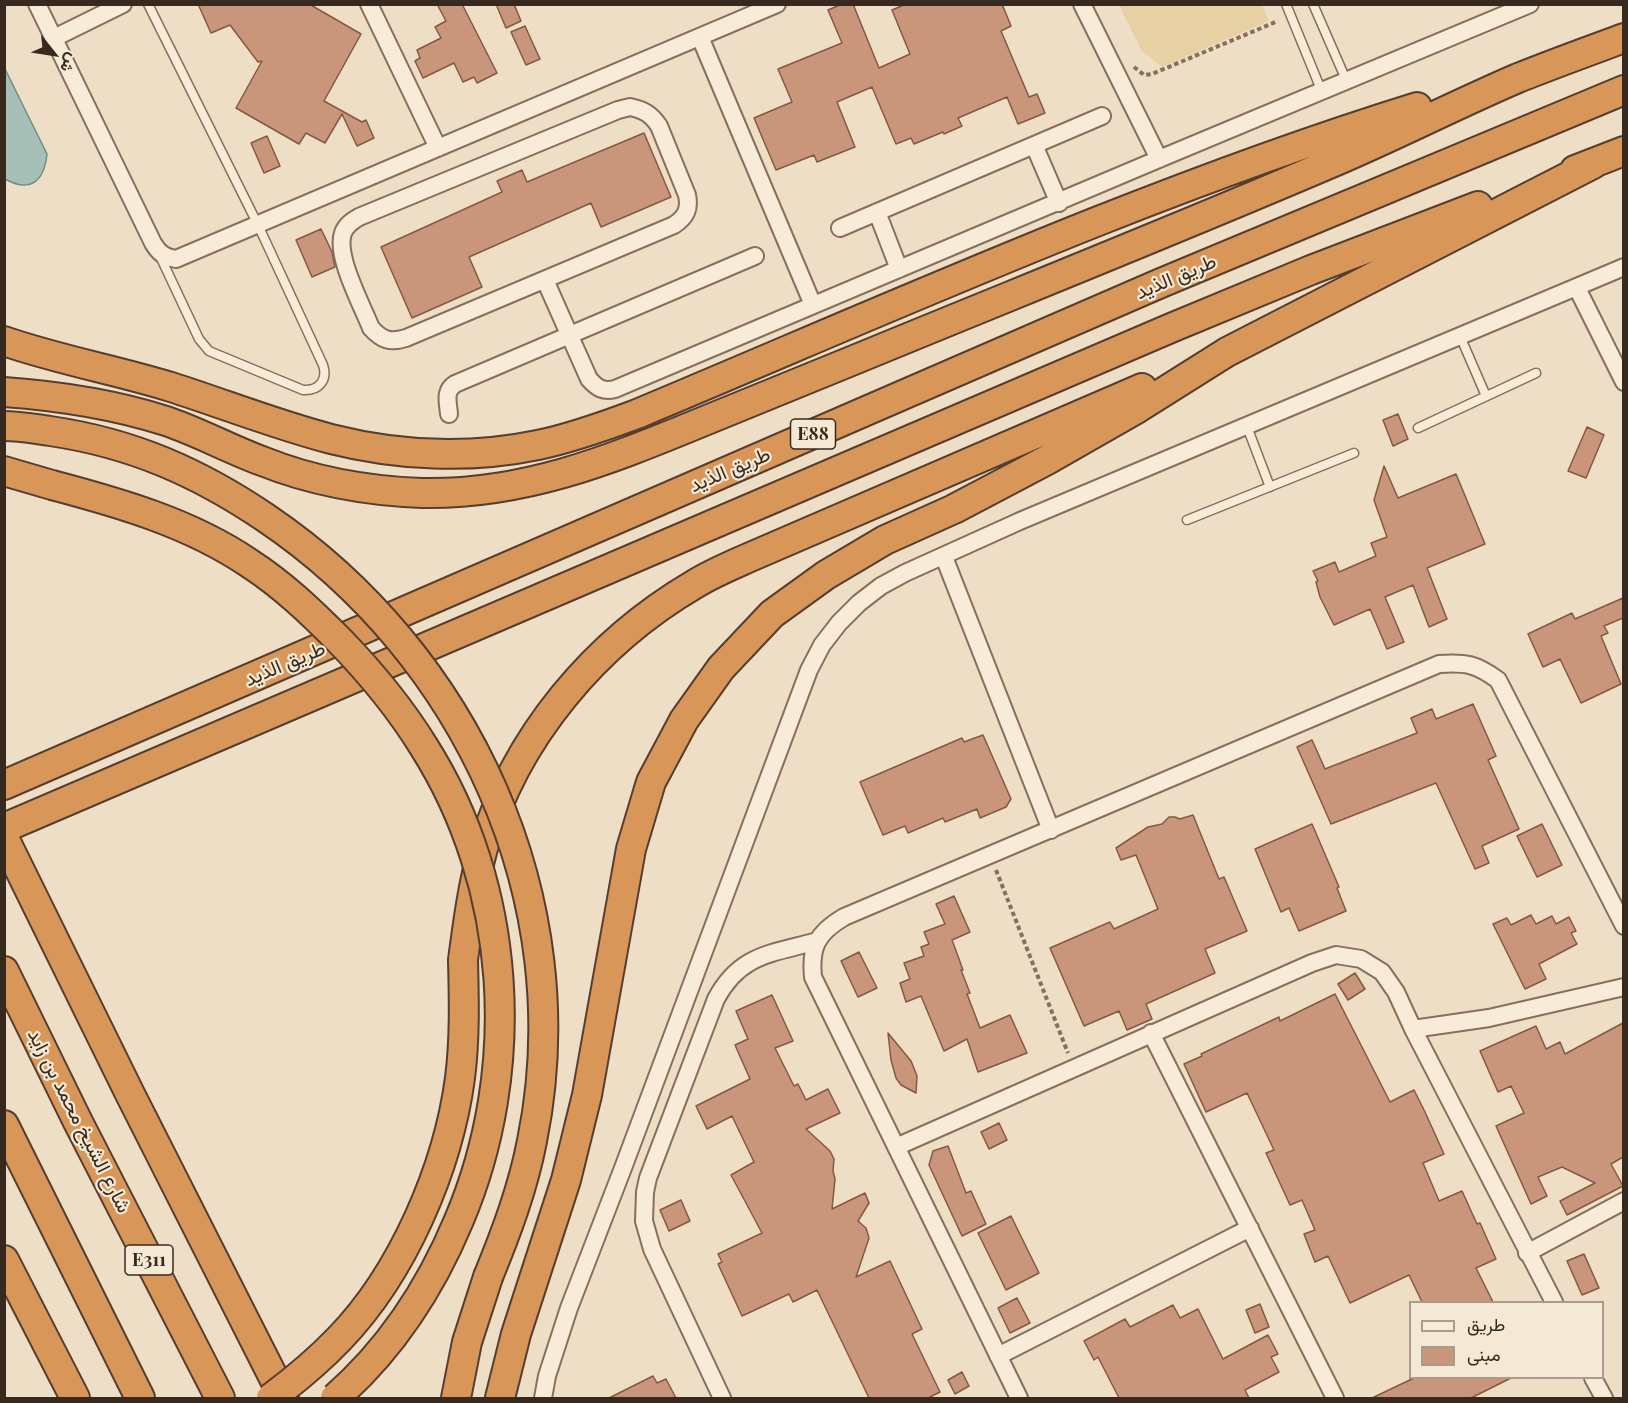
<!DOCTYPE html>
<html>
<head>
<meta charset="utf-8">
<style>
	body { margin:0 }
	#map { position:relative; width:1628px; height:1403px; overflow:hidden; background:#eddec5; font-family:"Playfair Display",Vazirmatn,serif }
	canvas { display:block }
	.frame { position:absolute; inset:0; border:6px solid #38291f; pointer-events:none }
	.legend { position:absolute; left:1409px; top:1301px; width:195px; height:78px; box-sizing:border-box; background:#f4e9d4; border:2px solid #a99c8c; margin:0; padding:8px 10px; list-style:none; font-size:18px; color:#38291f }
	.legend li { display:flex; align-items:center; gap:12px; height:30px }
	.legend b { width:30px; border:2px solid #a99c8c }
	.north { position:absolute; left:24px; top:24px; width:60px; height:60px; -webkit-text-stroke:4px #f4e9d4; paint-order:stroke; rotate:120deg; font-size:16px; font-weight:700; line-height:24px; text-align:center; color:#38291f }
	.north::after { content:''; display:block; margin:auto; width:21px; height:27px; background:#38291f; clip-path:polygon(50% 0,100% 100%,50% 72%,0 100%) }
</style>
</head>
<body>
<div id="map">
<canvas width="1628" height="1403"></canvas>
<div class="frame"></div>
<ul class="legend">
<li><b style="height:8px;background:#f8ecd8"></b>طريق</li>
<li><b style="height:16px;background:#c9967c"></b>مبنى</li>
</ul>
<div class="north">ش</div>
</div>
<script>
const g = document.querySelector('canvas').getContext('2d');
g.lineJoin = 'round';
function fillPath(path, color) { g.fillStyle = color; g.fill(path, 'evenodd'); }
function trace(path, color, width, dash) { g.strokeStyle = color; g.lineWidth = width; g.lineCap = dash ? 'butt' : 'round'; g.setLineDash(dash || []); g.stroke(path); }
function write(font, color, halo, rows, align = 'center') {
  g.font = font + ' "Playfair Display",Vazirmatn,serif'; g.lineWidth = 4.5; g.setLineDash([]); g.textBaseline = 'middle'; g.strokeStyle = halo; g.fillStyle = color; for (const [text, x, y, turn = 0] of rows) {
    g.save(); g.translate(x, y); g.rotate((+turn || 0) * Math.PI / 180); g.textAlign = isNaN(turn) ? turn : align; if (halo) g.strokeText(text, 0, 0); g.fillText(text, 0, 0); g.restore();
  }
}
fillPath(new Path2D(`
	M 1119,5 L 1262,5 L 1269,21 L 1162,67 L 1142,51 Z`), '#e7d0a3');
const water = new Path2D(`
	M 5,69 L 47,154 C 44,182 30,193 5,179 Z`);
fillPath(water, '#a6c0b7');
trace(water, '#6d8e83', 1.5);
const building = new Path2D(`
	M 198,4 L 309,4 L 361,34 L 324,101 L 362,122 L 366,120 L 374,138 L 357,146 L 342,114 L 325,143 L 306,133 L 299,144 L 236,108 L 262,61 L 258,62 L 230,25 L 211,33 Z
	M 437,4 L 462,4 L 497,73 L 477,83 L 474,77 L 463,82 L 454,63 L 423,78 L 415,61 L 420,58 L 417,50 L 441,38 L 435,27 L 446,21 Z
	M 496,4 L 514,4 L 521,21 L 506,28 Z
	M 842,4 L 853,4 L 879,68 L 910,54 L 892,10 L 906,4 L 1002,4 L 1011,26 L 1001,31 L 1029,97 L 1037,94 L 1045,113 L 1018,124 L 1007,97 L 958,118 L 962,126 L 944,134 L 943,132 L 914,144 L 911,138 L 896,144 L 872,87 L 837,102 L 855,147 L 817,162 L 814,155 L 776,170 L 754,118 L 792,102 L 778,69 L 842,43 L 828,10 Z
	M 525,26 L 540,59 L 526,65 L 511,32 Z
	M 644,133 L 671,197 L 601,227 L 591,203 L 469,257 L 482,287 L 412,318 L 381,247 L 502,192 L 497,181 L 522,170 L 527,182 Z
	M 267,136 L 280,166 L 264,173 L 251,143 Z
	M 321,229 L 332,252 L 335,267 L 312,277 L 296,240 Z
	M 1398,414 L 1408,439 L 1393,446 L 1383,420 Z
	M 1587,427 L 1604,435 L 1586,478 L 1568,471 Z
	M 1384,466 L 1398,498 L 1456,474 L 1485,544 L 1427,568 L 1447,619 L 1429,627 L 1413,585 L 1385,597 L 1404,642 L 1387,649 L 1370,609 L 1334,625 L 1320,597 L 1316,582 L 1318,581 L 1313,571 L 1335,562 L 1339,572 L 1376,556 L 1371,543 L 1387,537 L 1374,500 Z
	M 1623,598 L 1623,618 L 1604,626 L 1608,633 L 1601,636 L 1621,684 L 1581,703 L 1560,659 L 1543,667 L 1528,634 L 1572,613 L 1575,619 Z
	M 1473,704 L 1496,756 L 1488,760 L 1519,829 L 1482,846 L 1489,863 L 1475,869 L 1436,783 L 1331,824 L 1297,747 L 1312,740 L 1325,769 L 1417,733 L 1411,718 L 1432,709 L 1436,719 Z
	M 983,735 L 1011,799 L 1006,807 L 980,818 L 977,809 L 945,822 L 943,818 L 908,833 L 905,826 L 883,835 L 860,782 L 962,738 L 964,742 Z
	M 1193,815 L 1219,879 L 1224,877 L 1247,931 L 1205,949 L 1215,973 L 1146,1004 L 1152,1019 L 1127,1030 L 1119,1011 L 1084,1026 L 1050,948 L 1110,922 L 1114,929 L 1158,909 L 1136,855 L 1121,860 L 1116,848 L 1148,827 L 1162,824 L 1169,817 L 1175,817 L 1180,819 Z
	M 1312,824 L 1339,887 L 1337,888 L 1346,911 L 1299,931 L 1289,908 L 1281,912 L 1255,849 Z
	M 1542,824 L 1562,865 L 1537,877 L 1517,836 Z
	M 954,896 L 970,932 L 952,940 L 963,970 L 961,970 L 970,993 L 967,994 L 980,1028 L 1010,1015 L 1027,1053 L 978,1072 L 967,1039 L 944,1051 L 921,996 L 906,1002 L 900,983 L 910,979 L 904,963 L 924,956 L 921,947 L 929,944 L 924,932 L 945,924 L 936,904 Z
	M 1531,915 L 1536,924 L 1552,916 L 1556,924 L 1569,917 L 1576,931 L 1571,933 L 1577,944 L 1539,964 L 1546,979 L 1525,989 L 1493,924 L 1507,918 L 1511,925 Z
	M 859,952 L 877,988 L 858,997 L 841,961 Z
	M 1355,973 L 1365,989 L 1348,1000 L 1338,984 Z
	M 1335,994 L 1390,1102 L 1414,1090 L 1425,1112 L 1444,1154 L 1423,1163 L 1439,1201 L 1462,1191 L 1477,1224 L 1480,1223 L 1496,1259 L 1476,1268 L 1493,1302 L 1422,1302 L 1409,1275 L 1350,1303 L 1328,1256 L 1315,1262 L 1304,1234 L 1315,1230 L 1302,1200 L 1290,1205 L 1266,1153 L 1274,1150 L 1247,1093 L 1206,1112 L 1184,1064 L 1202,1056 L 1201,1054 L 1279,1017 L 1280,1021 Z
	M 772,995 L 793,1041 L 775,1048 L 794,1086 L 798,1084 L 806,1100 L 828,1089 L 840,1113 L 806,1129 L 830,1151 L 834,1159 L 833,1171 L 835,1179 L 832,1209 L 865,1193 L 869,1203 L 858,1221 L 866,1228 L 869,1238 L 856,1277 L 890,1261 L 922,1329 L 912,1334 L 940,1392 L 928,1398 L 869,1398 L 817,1290 L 793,1302 L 789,1294 L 742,1316 L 718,1264 L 722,1262 L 718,1254 L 762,1233 L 731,1175 L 754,1162 L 732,1116 L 707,1129 L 696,1106 L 750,1079 L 735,1045 L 748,1039 L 736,1011 Z
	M 1623,1023 L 1623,1157 L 1611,1164 L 1623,1186 L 1567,1215 L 1560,1201 L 1595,1183 L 1562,1167 L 1538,1177 L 1547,1196 L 1531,1204 L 1496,1126 L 1524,1113 L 1511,1086 L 1498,1092 L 1480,1051 L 1536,1026 L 1546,1049 L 1560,1042 L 1565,1054 Z
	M 888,1033 L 911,1061 L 917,1076 L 916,1093 L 901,1085 L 896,1078 L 891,1060 Z
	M 999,1123 L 1007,1140 L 989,1149 L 981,1132 Z
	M 948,1146 L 966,1193 L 971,1191 L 986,1224 L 962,1236 L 929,1165 L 933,1151 Z
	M 681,1200 L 690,1221 L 669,1231 L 660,1210 Z
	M 1011,1216 L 1039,1273 L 1006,1290 L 978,1233 Z
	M 1584,1254 L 1599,1288 L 1582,1295 L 1567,1261 Z
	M 1017,1298 L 1030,1323 L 1010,1333 L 998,1308 Z
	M 1260,1304 L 1269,1327 L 1255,1333 L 1246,1310 Z
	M 1173,1305 L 1180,1318 L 1198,1309 L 1223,1359 L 1268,1335 L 1278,1354 L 1271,1357 L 1279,1372 L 1245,1390 L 1249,1398 L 1119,1398 L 1098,1357 L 1094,1360 L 1084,1341 L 1125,1319 L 1130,1327 Z
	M 962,1372 L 969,1386 L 955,1394 L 948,1380 Z
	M 653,1376 L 657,1383 L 666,1379 L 676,1398 L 609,1398 Z
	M 1416,1377 L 1513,1377 L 1471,1398 L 1372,1398 Z`);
fillPath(building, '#c9967c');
trace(building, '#855842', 1.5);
const lane = new Path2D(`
	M 148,4 L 258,225 L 323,365 C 328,380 319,391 303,390 L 209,351 L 199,339 L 160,256
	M 1286,4 L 1322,92
	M 1313,4 L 1347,82
	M 1460,336 L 1486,396
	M 1246,424 L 1270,487
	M 1418,428 L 1536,373
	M 1187,520 L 1354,453`);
const street = new Path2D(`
	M 37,4 L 153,243 C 159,253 164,257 176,259 L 777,4
	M 369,4 L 438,148
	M 1082,4 L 1159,159
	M 700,37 L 813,305
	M 54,38 L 123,4
	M 630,107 C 644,110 651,114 659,126 L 687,195 C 690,209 686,217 674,225 L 406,338 C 390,343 382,340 371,328 C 362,305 335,256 343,233 C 346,225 352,221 359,217 L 618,110 Z
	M 1034,145 L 1059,203
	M 877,212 L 899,269
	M 840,228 L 1102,116
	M 545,280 L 589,379 C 597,388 603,392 615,389 L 1159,159 L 1530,4
	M 1577,288 L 1624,382
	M 449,414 C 448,402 444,391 455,384 L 755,256
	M 944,557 L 1051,830
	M 1413,1029 L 1489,1018 L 1624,987
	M 1151,1033 L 1335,1398
	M 896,1147 L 1312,963 L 1336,955 L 1361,959 L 1382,972 L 1396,992 L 1413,1029 L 1554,1302
	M 1527,1253 L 1624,1201
	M 998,1356 L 1250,1228
	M 1593,1378 L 1604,1398
	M 543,1398 L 547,1376 L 569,1308 L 623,1168 L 809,670 L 822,645 L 839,623 L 859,603 L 881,586 L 905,573 L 1020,521 L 1624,267
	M 722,1398 L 652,1249 L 644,1221 L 645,1192 L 648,1178 L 716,999 C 740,954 771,954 817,941
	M 1019,1398 L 813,977 C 810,947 817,933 844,917 L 1439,664 C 1466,662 1476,664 1498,680 L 1624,926`);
const highway = new Path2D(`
	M 1575,170 L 1624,151
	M 4,341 C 59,360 116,370 171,387 C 224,404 277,425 331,439 C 398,456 470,459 538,445 C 572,438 605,426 637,414 C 895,306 1150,190 1417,107
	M 4,392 C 60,396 113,404 166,421 C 199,432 229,449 262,461 C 312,481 368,491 422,493 C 522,495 607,461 697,424 C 748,403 798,383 849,362 C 1009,296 1170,232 1329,164 C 1393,137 1455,105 1518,78 C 1553,64 1589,51 1624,38
	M 4,471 L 52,485
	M 4,785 L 1161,283 L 1624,90
	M 4,828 L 1171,328 L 1311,270 L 1478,206
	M 4,838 L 130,1094 L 284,1398
	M 463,960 C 468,922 473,885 483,848 C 515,737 596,642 695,584 C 711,574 730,566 748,558 L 1142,388
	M 4,971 L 78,1122 L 220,1398
	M 4,1125 L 140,1398
	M 4,1260 L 75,1398
	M 456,1398 L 467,1342 L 488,1277
	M 500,1398 L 516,1334 L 566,1180 L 587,1095 L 631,849 L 651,782 L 684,720 L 721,668 L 772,614 L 826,575 L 885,540 L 954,509 L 1047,460 L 1138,408 L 1227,352 L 1593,164`);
trace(lane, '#876f5c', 11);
trace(street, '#876f5c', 20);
trace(highway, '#553e30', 32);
trace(new Path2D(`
	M 1134,67 L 1144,75 L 1152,74 L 1278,21
	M 996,870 L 1068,1053`), '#876f5c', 4, [4.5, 3]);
trace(lane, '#f8ecd8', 8);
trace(street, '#f8ecd8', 16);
trace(highway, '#d99659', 28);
const highwayBridge = new Path2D(`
	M 4,426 C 20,426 35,429 50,431 C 132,443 198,472 266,518 C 467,654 581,900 532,1141 C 523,1188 506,1233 488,1277
	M 52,485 C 120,503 190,523 249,563 C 283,585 311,612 339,640 C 371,673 400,708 424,747 C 512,886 523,1069 459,1220 C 431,1287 390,1350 335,1398
	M 271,1398 C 295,1380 318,1361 339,1339 C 403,1273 448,1168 460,1078 C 465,1039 464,999 463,960`);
trace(highwayBridge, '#553e30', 32, []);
trace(highwayBridge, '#d99659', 28);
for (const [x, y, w] of [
	[813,434,45],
	[149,1260,48]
]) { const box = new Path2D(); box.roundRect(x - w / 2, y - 15, w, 30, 4.5); g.fillStyle = '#f4e9d4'; g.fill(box); trace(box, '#38291f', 1.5); }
write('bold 18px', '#38291f', null, [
	["E88",813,434],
	["E311",149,1260]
]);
write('20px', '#38291f', '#f4e9d4', [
	["طريق الذيد",1176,277,-23],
	["طريق الذيد",730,470,-23],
	["طريق الذيد",285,664,-23],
	["شارع الشيخ محمد بن زايد",79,1121,63]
]);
</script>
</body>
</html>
